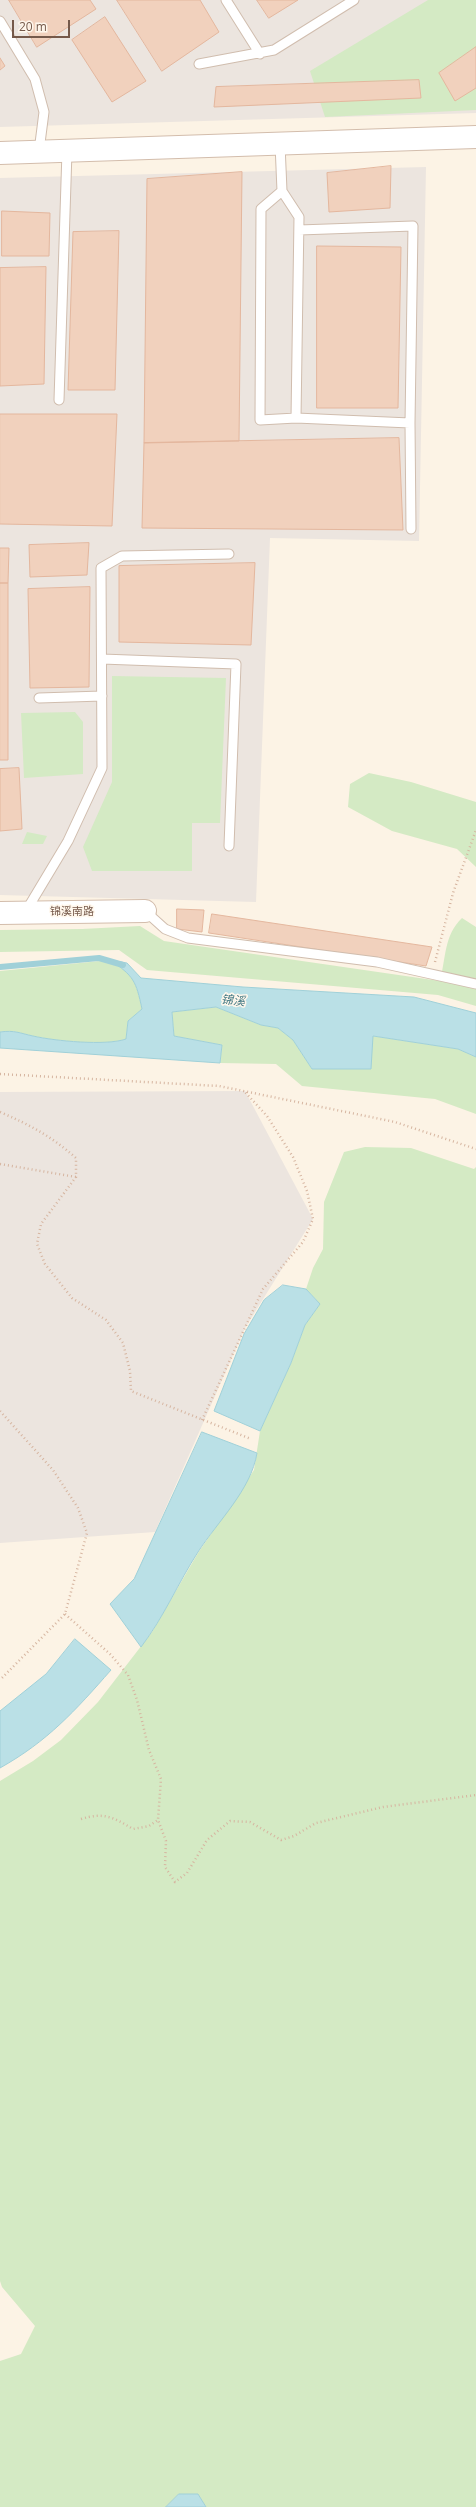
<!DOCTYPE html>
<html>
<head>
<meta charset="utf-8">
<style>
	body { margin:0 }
	#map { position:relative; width:476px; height:2507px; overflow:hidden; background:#fcf3e5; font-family:"Open Sans",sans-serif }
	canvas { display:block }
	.scale { position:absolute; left:12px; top:20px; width:58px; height:18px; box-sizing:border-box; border:2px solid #75594a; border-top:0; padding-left:5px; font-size:12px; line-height:14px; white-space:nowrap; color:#75594a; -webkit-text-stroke:3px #fff7ec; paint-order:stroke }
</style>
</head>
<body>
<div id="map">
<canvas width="476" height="2507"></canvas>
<div class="scale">20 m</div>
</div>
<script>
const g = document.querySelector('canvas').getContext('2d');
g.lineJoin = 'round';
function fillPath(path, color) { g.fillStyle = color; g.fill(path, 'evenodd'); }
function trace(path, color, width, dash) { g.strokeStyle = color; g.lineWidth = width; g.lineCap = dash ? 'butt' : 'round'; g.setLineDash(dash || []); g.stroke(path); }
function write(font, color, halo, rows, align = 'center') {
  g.font = font + ' "Open Sans","Noto Sans SC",sans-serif'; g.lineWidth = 3; g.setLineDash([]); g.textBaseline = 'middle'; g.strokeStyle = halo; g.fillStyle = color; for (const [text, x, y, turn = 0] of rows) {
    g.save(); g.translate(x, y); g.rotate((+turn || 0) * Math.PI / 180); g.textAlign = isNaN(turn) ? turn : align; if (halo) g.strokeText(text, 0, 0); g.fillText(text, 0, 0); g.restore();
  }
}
fillPath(new Path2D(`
	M 0,0 L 476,0 L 476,113 L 0,127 Z
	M 426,167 L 419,541 L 270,538 L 256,902 L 0,895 L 0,178 Z
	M 245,1091 L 313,1219 L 245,1328 L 155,1532 L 0,1543 L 0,1092 Z`), '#ece5df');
fillPath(new Path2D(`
	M 428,0 L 476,0 L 476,110 L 325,117 L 310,71 Z
	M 112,676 L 226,678 L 220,823 L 192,823 L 192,871 L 92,871 L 83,847 L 112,782 Z
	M 75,712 L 83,722 L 83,774 L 24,778 L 21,713 Z
	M 369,773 L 411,782 L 476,802 L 476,867 L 457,849 L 392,831 L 348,807 L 350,784 Z
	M 27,832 L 47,836 L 43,844 L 22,844 Z
	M 462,918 L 476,927 L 476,1006 L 438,995 L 147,970 L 119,950 L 0,952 L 0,930 L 82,929 L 140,926 L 164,941 L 440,981 C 446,958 444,935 462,918 Z
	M 110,960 C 135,976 136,981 142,1009 L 128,1021 L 126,1039 C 106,1046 55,1041 33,1036 C 19,1033 15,1030 0,1032 L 0,971 Z
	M 216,1007 L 261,1025 L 278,1028 L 293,1040 L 312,1069 L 373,1036 L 458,1049 L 476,1057 L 476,1114 L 435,1099 L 302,1086 L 276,1064 L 220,1063 L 222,1045 L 174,1036 L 172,1012 Z
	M 365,1147 L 411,1148 L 474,1169 L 476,1167 L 476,2507 L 206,2507 L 198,2494 L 179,2494 L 166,2507 L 0,2507 L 0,2361 L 21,2354 L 35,2326 L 2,2287 L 0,2281 L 0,1781 L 33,1761 L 61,1740 L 98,1702 L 152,1632 L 198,1553 L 254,1470 L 260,1431 L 291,1363 L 305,1325 L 320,1304 L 306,1289 L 313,1268 L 323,1249 L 324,1202 L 344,1152 Z`), '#d4eac4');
const water = new Path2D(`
	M 110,960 L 127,963 L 141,978 L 243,987 L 414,997 L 476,1013 L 476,1057 L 458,1049 L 373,1036 L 371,1069 L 312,1069 L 293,1040 L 278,1028 L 261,1025 L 216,1007 L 172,1012 L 174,1036 L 222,1045 L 220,1063 L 0,1048 L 0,1032 C 15,1030 19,1033 33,1036 C 55,1041 106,1046 126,1039 L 128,1021 L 142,1009 C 136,981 134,976 110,960 Z
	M 283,1285 L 306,1289 L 320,1304 L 305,1325 L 291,1363 L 260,1431 L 214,1411 L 244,1334 L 264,1300 Z
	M 202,1432 L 257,1453 C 251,1490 218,1521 198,1552 C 178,1583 164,1617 141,1647 L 110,1604 L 134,1579 Z
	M 75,1639 L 111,1670 C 75,1711 48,1741 0,1768 L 0,1711 L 46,1674 Z
	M 179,2494 L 198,2494 L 206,2507 L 166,2507 Z`);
fillPath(water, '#bae0e6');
trace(water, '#a0d0d8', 1);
trace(new Path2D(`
	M 0,967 L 99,958 L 123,965`), '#a0d0d8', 6);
const building = new Path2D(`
	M 9,0 L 90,0 L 96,9 L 37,47 Z
	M 117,0 L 200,0 L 219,32 L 162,71 Z
	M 257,0 L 298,0 L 269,18 Z
	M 105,17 L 146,81 L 112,102 L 72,40 Z
	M 476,47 L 476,88 L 455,101 L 439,73 Z
	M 0,58 L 5,66 L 0,70 Z
	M 419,80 L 421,98 L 214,107 L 216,87 Z
	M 391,166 L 390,208 L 329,212 L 327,173 Z
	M 242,172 L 239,441 L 144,443 L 147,179 Z
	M 2,211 L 50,213 L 49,256 L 2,256 Z
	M 119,231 L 115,390 L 68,390 L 73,232 Z
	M 317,246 L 401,247 L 398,408 L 317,408 Z
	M 46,267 L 44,384 L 0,386 L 0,268 Z
	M 0,414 L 117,414 L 112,526 L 0,524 Z
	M 399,438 L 403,530 L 142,528 L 144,443 Z
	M 89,543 L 87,575 L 30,577 L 29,545 Z
	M 0,548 L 9,548 L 8,583 L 0,583 Z
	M 255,563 L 251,645 L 119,642 L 119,566 Z
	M 0,583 L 8,583 L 8,760 L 0,760 Z
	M 90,587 L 89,687 L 30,688 L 28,589 Z
	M 19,768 L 22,829 L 0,831 L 0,769 Z
	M 177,909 L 204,910 L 202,932 L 177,929 Z
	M 212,914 L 432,947 L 426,966 L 209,933 Z`);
fillPath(building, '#f1d1bd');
trace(building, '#e4b79e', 1);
const lane = new Path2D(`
	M 226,0 L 260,54
	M 0,21 L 35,79 L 44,112 L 39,151
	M 199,64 L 274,50 L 354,0
	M 280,144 L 282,191 L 261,209 L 260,420 L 296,418 L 299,217 L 282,191
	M 299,230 L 413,226 L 410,423 L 411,529
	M 59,400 L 67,151
	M 296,418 L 410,423
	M 102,659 L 236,664 L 229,846
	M 39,698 L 102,696
	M 26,911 L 68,841 L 102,768 L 101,568 L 122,556 L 229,554
	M 145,911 L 165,929 L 188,938 L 377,962 L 476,984`);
const secondary = new Path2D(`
	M 0,153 L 476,137
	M 0,913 L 145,911`);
trace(lane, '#d0bdae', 11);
trace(secondary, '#d3bdac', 24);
trace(new Path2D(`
	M 435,962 L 453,893 L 476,830
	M 0,1074 L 219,1086 L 395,1122 L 476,1149
	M 0,1112 C 30,1125 51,1136 76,1158 L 76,1177 L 41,1224 L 37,1244 L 45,1264 L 72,1298 L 106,1320 L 123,1343 L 130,1371 L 131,1391 L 251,1439
	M 0,1164 L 76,1177
	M 0,1411 L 53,1470 L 78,1508 L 87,1533 L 65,1614 L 0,1680
	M 202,1420 L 263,1289 L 303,1242 L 313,1219 L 307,1191 L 293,1157 L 267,1116 L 245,1092
	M 65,1614 L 110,1654 L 128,1675 L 137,1700 L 149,1750 L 161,1779 L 158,1820 L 166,1841 L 165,1867 L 175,1882 L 187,1873 L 207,1840 L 230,1821 L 250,1822 L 281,1840 L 294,1836 L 316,1823 L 383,1807 L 476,1795
	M 81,1819 C 104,1812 113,1817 133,1829 L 149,1826 L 158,1820`), '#d6b5a0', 2.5, [1, 3]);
trace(lane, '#fff', 9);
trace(secondary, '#fff', 22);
write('11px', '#75594a', '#fff7ec', [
	["锦溪南路",72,912]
]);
write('italic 12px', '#417782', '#fff7ec', [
	["锦溪",233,1001,5]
]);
</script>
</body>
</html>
